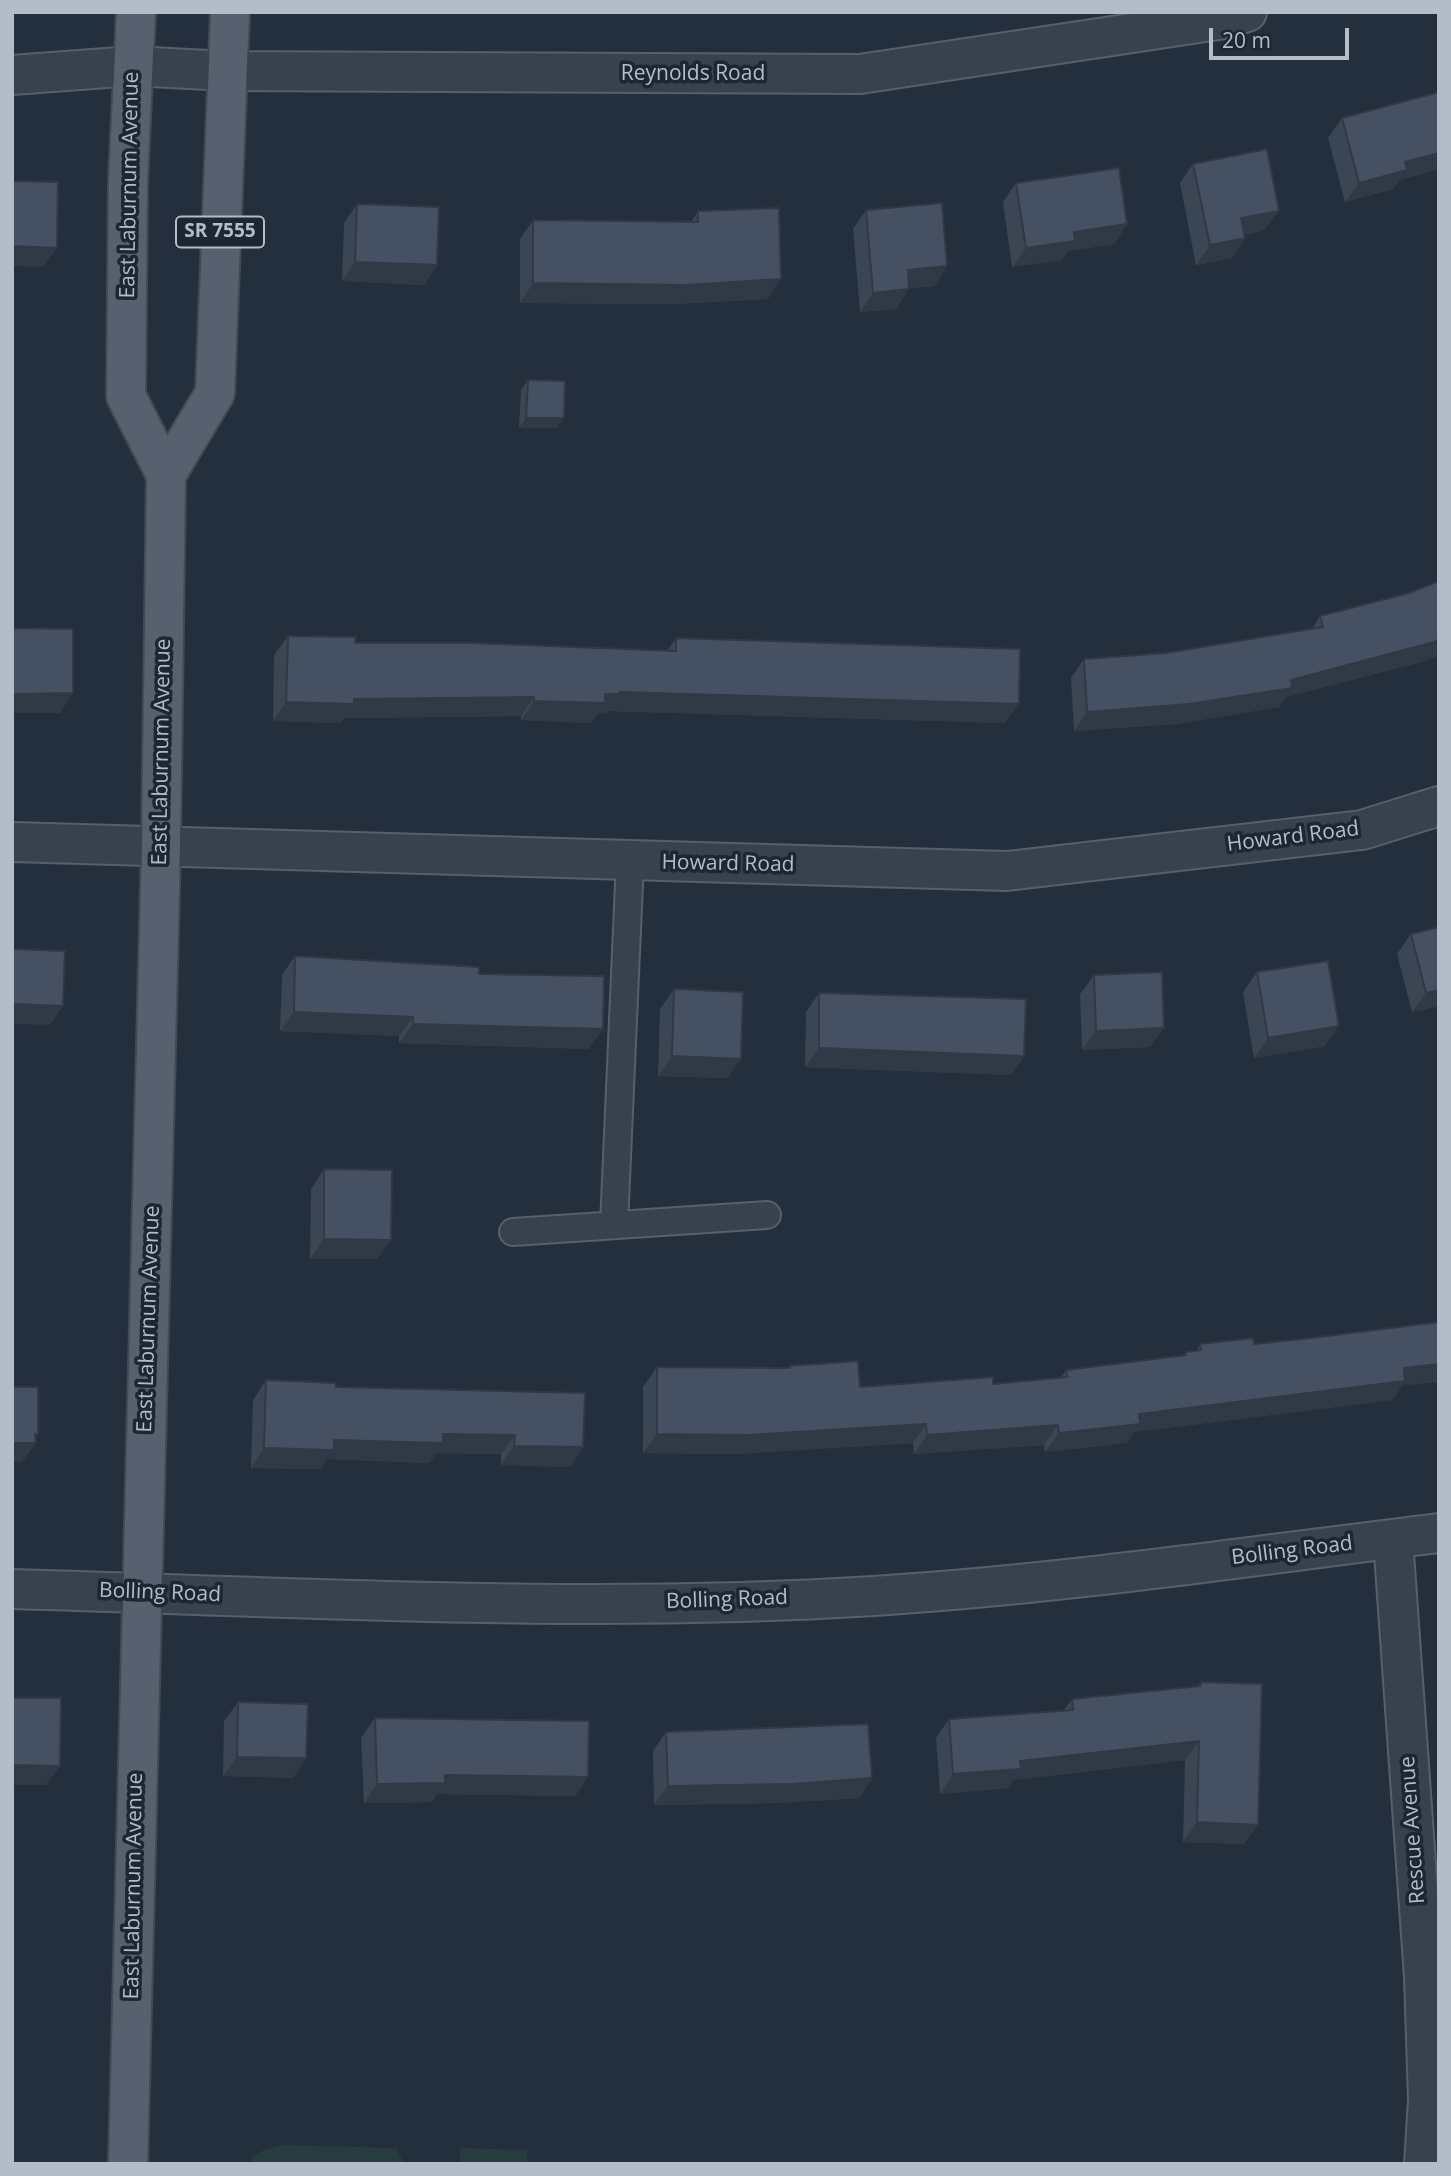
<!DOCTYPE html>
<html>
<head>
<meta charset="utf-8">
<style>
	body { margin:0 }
	#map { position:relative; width:1451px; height:2176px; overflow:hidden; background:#242f3e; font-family:"Open Sans",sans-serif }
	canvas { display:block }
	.frame { position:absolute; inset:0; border:14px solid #b4bcc9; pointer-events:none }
	.scale { position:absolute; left:1209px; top:28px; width:140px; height:32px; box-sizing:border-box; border:4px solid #b4bcc9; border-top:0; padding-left:9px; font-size:21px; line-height:24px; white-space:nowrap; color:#b4bcc9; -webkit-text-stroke:5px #1d2633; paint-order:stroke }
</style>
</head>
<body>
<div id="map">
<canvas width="1451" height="2176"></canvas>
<div class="frame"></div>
<div class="scale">20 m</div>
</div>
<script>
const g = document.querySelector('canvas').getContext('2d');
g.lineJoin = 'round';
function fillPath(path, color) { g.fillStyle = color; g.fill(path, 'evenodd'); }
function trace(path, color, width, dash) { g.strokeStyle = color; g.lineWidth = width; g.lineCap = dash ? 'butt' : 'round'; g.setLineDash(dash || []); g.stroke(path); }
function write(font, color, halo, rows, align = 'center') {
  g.font = font + ' "Open Sans",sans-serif'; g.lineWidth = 7; g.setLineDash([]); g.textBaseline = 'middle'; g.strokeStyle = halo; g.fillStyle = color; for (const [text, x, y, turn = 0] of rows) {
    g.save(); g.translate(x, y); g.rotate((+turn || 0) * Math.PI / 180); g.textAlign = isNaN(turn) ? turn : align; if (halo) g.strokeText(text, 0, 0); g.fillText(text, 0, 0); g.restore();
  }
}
fillPath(new Path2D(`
	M 284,2145 L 396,2148 L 404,2164 L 249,2164 C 255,2150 270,2148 284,2145 Z
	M 460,2148 L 527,2150 L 527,2164 L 460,2164 Z`), '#263c3f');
const lane = new Path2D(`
	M 614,1225 L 630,861
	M 513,1232 L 767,1215`);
const street = new Path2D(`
	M 12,75 L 133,66 L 226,71 L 860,74 L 1225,19 L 1247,12
	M 12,842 L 1007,871 L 1362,830 L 1439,806
	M 1393,1539 L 1424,1977 L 1428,2100 L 1424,2164
	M 12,1589 C 299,1597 588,1614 874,1596 C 1063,1584 1251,1556 1439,1533`);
const primary = new Path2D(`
	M 166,475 L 215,393 L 230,12
	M 128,2164 L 161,846 L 166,475 L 126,396 L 128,181 L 136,12`);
trace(lane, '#565f6c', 30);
trace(street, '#565f6c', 42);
trace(primary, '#414a57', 42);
trace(lane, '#38414e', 26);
trace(street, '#38414e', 38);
trace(primary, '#56606e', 38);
fillPath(new Path2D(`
	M 1342,118 L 1439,169 L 1400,180 L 1393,189 L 1345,202 L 1328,138 Z
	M 1193,164 L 1265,230 L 1244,235 L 1245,238 L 1232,258 L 1196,265 L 1180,183 Z
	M 1016,183 L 1127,224 L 1114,244 L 1068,251 L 1061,260 L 1012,267 L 1003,202 Z
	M 357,204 L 437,265 L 424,285 L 342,281 L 344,223 Z
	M 866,210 L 947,266 L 934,286 L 909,288 L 896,309 L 860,312 L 853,229 Z
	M 698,211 L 768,299 L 673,304 L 520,303 L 520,239 L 533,220 L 691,222 Z
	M 528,380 L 557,428 L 519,428 L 521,390 Z
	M 1439,581 L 1439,655 L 1421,662 L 1286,697 L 1279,707 L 1176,724 L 1074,731 L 1071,678 L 1084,659 L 1166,653 L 1312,629 L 1320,616 L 1409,593 Z
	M 288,636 L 355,643 L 667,651 L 676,638 L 1005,723 L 608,711 L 606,714 L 598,713 L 591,723 L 521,720 L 521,716 L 344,718 L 340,723 L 273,721 L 274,655 Z
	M 1439,927 L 1439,1006 L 1412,1012 L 1397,954 L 1411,934 Z
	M 295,956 L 479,974 L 589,1049 L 399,1043 L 399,1036 L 280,1031 L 282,975 Z
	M 1257,972 L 1325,1046 L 1254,1058 L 1243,992 Z
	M 1094,975 L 1150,1047 L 1082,1050 L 1080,994 Z
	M 674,989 L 741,1059 L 727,1078 L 658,1076 L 660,1009 Z
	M 819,993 L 1024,1056 L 1011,1075 L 805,1067 L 806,1012 Z
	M 324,1169 L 391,1240 L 377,1259 L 310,1259 L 311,1189 Z
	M 1200,1344 L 1254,1344 L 1402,1386 L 1392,1400 L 1134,1432 L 1127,1443 L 1045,1452 L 1044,1445 L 914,1454 L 913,1443 L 734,1454 L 643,1453 L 643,1387 L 657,1367 L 788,1368 L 789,1366 L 860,1387 L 993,1384 L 1061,1377 L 1066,1370 L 1183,1356 L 1186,1352 L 1196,1351 Z
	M 266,1380 L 336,1387 L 583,1447 L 570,1467 L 501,1465 L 501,1454 L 436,1453 L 429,1463 L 327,1459 L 320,1469 L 251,1468 L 253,1400 Z
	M 1201,1682 L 1244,1844 L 1183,1842 L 1185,1760 L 1013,1780 L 1007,1788 L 940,1794 L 936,1738 L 949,1719 L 1063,1711 L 1072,1699 L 1197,1686 Z
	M 238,1702 L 306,1758 L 293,1778 L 223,1776 L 224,1721 Z
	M 375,1718 L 588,1777 L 575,1796 L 437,1794 L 432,1802 L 364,1803 L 361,1738 Z
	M 666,1732 L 872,1778 L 859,1798 L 779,1803 L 654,1805 L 653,1751 Z`), '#3b4654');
fillPath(new Path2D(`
	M 1439,153 L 1439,169 L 1400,180 L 1393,189 L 1345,202 L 1359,183 L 1405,162 Z
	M 1279,211 L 1265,230 L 1227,238 L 1241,218 Z
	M 1127,224 L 1114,244 L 1068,251 L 1061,260 L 1012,267 L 1026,248 L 1074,232 Z
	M 1245,238 L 1232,258 L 1196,265 L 1210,245 Z
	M 12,246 L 57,248 L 43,267 L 12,266 Z
	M 355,262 L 437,265 L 424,285 L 342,281 Z
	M 947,266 L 934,286 L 894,289 L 908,270 Z
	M 781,279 L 768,299 L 673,304 L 520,303 L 533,283 Z
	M 909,289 L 896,309 L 860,312 L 873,293 Z
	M 526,418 L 564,418 L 557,428 L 519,428 Z
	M 1439,640 L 1439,655 L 1421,662 L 1286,697 L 1279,707 L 1176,724 L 1074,731 L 1087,712 L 1291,680 Z
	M 620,692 L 1019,704 L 1005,723 L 608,711 L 606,714 L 598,713 L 591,723 L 521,720 L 534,701 Z
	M 73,693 L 60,713 L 12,713 L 12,694 Z
	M 534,697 L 521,716 L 344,718 L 340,723 L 273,721 L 286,702 L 354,699 Z
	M 1439,990 L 1439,1006 L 1412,1012 L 1426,993 Z
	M 12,1004 L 63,1006 L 50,1025 L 12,1024 Z
	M 294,1012 L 413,1017 L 399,1036 L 280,1031 Z
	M 413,1024 L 603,1029 L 589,1049 L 399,1043 Z
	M 1339,1026 L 1325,1046 L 1254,1058 L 1268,1038 Z
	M 1164,1028 L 1150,1047 L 1082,1050 L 1096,1031 Z
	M 819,1048 L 1024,1056 L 1011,1075 L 805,1067 Z
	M 672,1056 L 741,1059 L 727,1078 L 658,1076 Z
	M 324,1239 L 391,1240 L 377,1259 L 310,1259 Z
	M 1439,1364 L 1439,1382 L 1402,1386 L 1392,1400 L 1134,1432 L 1127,1443 L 1045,1452 L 1059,1433 L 1139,1414 L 1404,1368 Z
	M 926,1424 L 913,1443 L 734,1454 L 643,1453 L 657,1434 Z
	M 1058,1425 L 1044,1445 L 914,1454 L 927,1435 Z
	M 35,1434 L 38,1434 L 32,1443 L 36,1443 L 22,1462 L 12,1462 L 12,1443 Z
	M 443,1434 L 515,1435 L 501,1454 L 436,1453 L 429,1463 L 327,1459 L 320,1469 L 251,1468 L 264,1448 L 334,1440 Z
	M 514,1446 L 583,1447 L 570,1467 L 501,1465 Z
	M 1199,1741 L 1185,1760 L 1013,1780 L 1007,1788 L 940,1794 L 953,1774 L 1020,1761 Z
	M 237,1757 L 306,1758 L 293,1778 L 223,1776 Z
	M 12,1765 L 60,1766 L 46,1785 L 12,1785 Z
	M 445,1775 L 588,1777 L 575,1796 L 437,1794 L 432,1802 L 364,1803 L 377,1784 Z
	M 872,1778 L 859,1798 L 779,1803 L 654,1805 L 668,1786 Z
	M 1197,1822 L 1258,1825 L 1244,1844 L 1183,1842 Z`), '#303945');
const building = new Path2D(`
	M 1439,92 L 1439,153 L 1405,162 L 1407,170 L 1359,183 L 1342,118 Z
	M 1267,149 L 1279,211 L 1241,218 L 1245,238 L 1210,245 L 1193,164 Z
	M 1119,168 L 1127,224 L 1074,232 L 1075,241 L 1026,248 L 1016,183 Z
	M 12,181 L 58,182 L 57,248 L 12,246 Z
	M 942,203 L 947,266 L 908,270 L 909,289 L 873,293 L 866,210 Z
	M 357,204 L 439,207 L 437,265 L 355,262 Z
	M 779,208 L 781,279 L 687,285 L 533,283 L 533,220 L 698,222 L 698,211 Z
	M 528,380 L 565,381 L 564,418 L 526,418 Z
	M 1439,581 L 1439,640 L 1434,642 L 1291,680 L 1292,688 L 1189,704 L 1087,712 L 1084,659 L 1166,653 L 1323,627 L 1320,616 L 1409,593 Z
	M 12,628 L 73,629 L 73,693 L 12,694 Z
	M 288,636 L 356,637 L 355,643 L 473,643 L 676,651 L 676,638 L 1020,649 L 1019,704 L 620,692 L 619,694 L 605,694 L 605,703 L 534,701 L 534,697 L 354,699 L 354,704 L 286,702 Z
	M 1439,927 L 1439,990 L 1426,993 L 1411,934 Z
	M 12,949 L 65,951 L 63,1006 L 12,1004 Z
	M 295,956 L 479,967 L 479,974 L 604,976 L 603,1029 L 413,1024 L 413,1017 L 294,1012 Z
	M 1328,961 L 1339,1026 L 1268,1038 L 1257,972 Z
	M 1162,972 L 1164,1028 L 1096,1031 L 1094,975 Z
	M 674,989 L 743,992 L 741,1059 L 672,1056 Z
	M 819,993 L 1026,999 L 1024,1056 L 819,1048 Z
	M 324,1169 L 392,1170 L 391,1240 L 324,1239 Z
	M 1439,1322 L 1439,1364 L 1404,1368 L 1405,1381 L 1139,1414 L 1140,1424 L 1059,1433 L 1058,1425 L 927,1435 L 926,1424 L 748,1435 L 657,1434 L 657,1367 L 790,1368 L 789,1366 L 858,1361 L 860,1387 L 993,1377 L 993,1384 L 1067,1377 L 1066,1370 L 1186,1355 L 1186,1352 L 1201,1350 L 1200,1344 L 1253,1338 L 1254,1344 L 1303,1339 Z
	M 266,1380 L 336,1383 L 336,1387 L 585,1393 L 583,1447 L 514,1446 L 515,1435 L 443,1434 L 443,1443 L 334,1440 L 334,1450 L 264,1448 Z
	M 12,1387 L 38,1387 L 38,1434 L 35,1434 L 36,1443 L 12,1443 Z
	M 1201,1682 L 1262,1684 L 1258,1825 L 1197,1822 L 1199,1741 L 1020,1761 L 1021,1769 L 953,1774 L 949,1719 L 1073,1710 L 1072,1699 L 1200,1686 Z
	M 12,1698 L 61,1698 L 60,1766 L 12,1765 Z
	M 238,1702 L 308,1704 L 306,1758 L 237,1757 Z
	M 375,1718 L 589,1721 L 588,1777 L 445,1775 L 445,1783 L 377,1784 Z
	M 868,1724 L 872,1778 L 793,1784 L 668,1786 L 666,1732 Z`);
fillPath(building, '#455162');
trace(building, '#303945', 2);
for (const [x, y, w] of [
	[220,232,88]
]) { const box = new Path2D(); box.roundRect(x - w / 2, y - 15.5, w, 31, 5); g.fillStyle = '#1d2633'; g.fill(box); trace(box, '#b4bcc9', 2); }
write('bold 19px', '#b4bcc9', null, [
	["SR 7555",220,232]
]);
write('21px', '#b4bcc9', '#1d2633', [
	["Reynolds Road",693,74],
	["East Laburnum Avenue",130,185,-89],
	["East Laburnum Avenue",162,752,-89],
	["Howard Road",1293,837,-7],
	["Howard Road",728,864,1],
	["East Laburnum Avenue",149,1319,-88],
	["Bolling Road",1292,1551,-7],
	["Bolling Road",160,1593,2],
	["Bolling Road",727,1600,-2],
	["Rescue Avenue",1413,1830,-94],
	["East Laburnum Avenue",134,1886,-89]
]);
</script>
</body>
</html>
